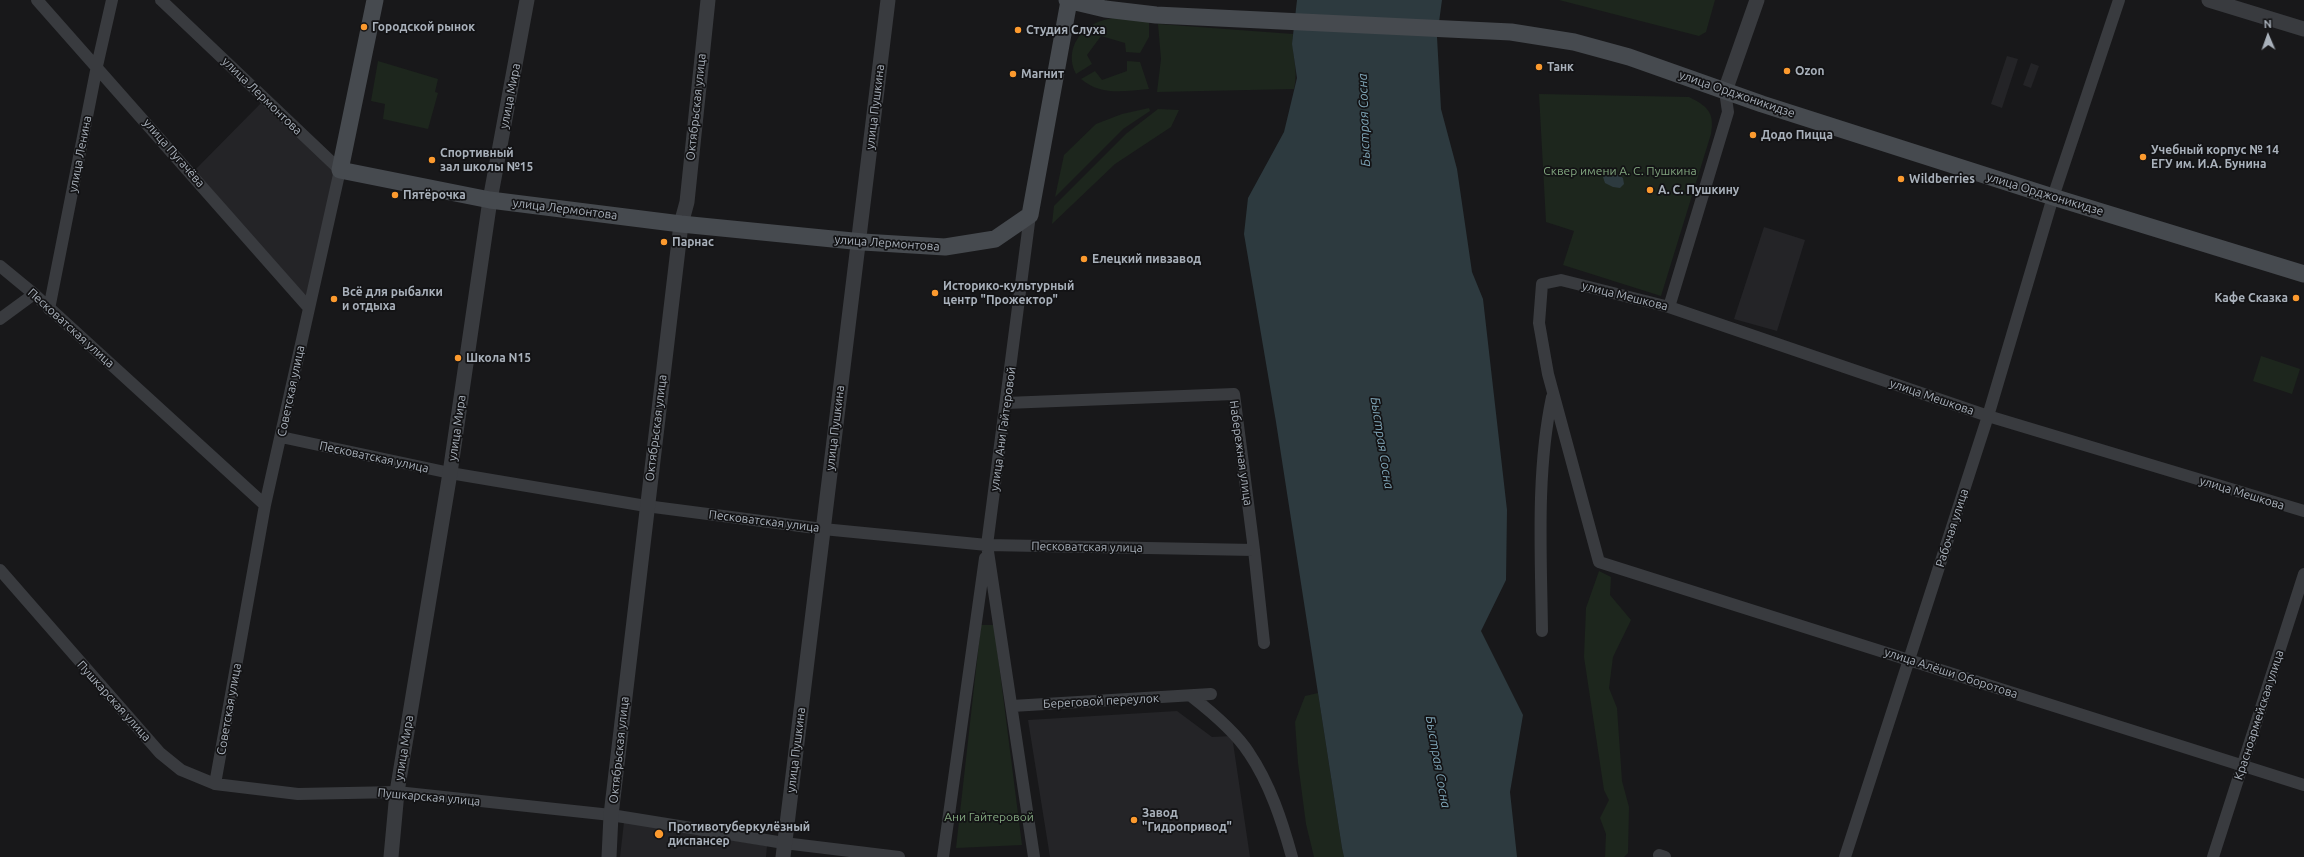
<!DOCTYPE html>
<html>
<head>
<meta charset="utf-8">
<style>
	body { margin:0 }
	#map { position:relative; width:2304px; height:857px; overflow:hidden; background:#18181a; font-family:Ubuntu,sans-serif }
	canvas { display:block }
	.north { position:absolute; left:2248px; top:16px; width:40px; height:40px; -webkit-text-stroke:3px #131315; paint-order:stroke; rotate:358deg; font-size:11px; font-weight:700; line-height:16px; text-align:center; color:#a9b1bb }
	.north::after { content:''; display:block; margin:auto; width:14px; height:18px; background:#a9b1bb; clip-path:polygon(50% 0,100% 100%,50% 72%,0 100%) }
</style>
</head>
<body>
<div id="map">
<canvas width="2304" height="857"></canvas>
<div class="north">N</div>
</div>
<script>
const g = document.querySelector('canvas').getContext('2d');
g.lineJoin = 'round';
function fillPath(path, color) { g.fillStyle = color; g.fill(path, 'evenodd'); }
function trace(path, color, width, dash) { g.strokeStyle = color; g.lineWidth = width; g.lineCap = dash ? 'butt' : 'round'; g.setLineDash(dash || []); g.stroke(path); }
function write(font, color, halo, rows, align = 'center') {
  g.font = font + ' Ubuntu,sans-serif'; g.lineWidth = 3.5; g.setLineDash([]); g.textBaseline = 'middle'; g.strokeStyle = halo; g.fillStyle = color; for (const [text, x, y, turn = 0] of rows) {
    g.save(); g.translate(x, y); g.rotate((+turn || 0) * Math.PI / 180); g.textAlign = isNaN(turn) ? turn : align; if (halo) g.strokeText(text, 0, 0); g.fillText(text, 0, 0); g.restore();
  }
}
fillPath(new Path2D(`
	M 2007,56 L 2018,59 L 2002,108 L 1991,104 Z
	M 2031,63 L 2039,66 L 2031,88 L 2023,85 Z
	M 264,100 L 338,171 L 308,302 L 195,170 Z
	M 1764,227 L 1805,240 L 1777,331 L 1734,319 Z
	M 1177,711 L 1212,737 L 1232,736 L 1250,857 L 1050,857 L 1028,720 Z
	M 624,822 L 767,846 L 766,857 L 620,857 Z`), '#242427');
fillPath(new Path2D(`
	M 1559,0 L 1715,0 L 1706,32 L 1699,36 Z
	M 1133,18 L 1149,21 L 1149,37 L 1140,53 L 1126,52 L 1125,43 L 1101,36 L 1087,55 L 1092,64 L 1076,74 C 1063,49 1082,24 1108,19 C 1116,17 1125,18 1133,18 Z
	M 1158,24 L 1293,34 C 1291,53 1299,70 1294,89 L 1157,92 L 1161,59 Z
	M 378,61 L 438,79 L 435,92 L 438,93 L 428,129 L 383,119 L 385,104 L 371,101 Z
	M 1127,61 L 1140,62 L 1149,89 C 1124,91 1101,96 1081,79 L 1095,71 L 1102,80 L 1127,71 Z
	M 1539,94 L 1689,97 C 1707,106 1715,112 1711,134 L 1661,296 L 1563,265 L 1574,231 L 1546,222 Z
	M 1149,108 L 1150,111 L 1123,129 L 1055,197 L 1064,155 L 1096,124 L 1122,114 Z
	M 1158,109 L 1179,110 L 1171,127 L 1115,164 L 1052,224 L 1054,206 L 1127,133 Z
	M 2261,356 L 2300,369 L 2292,394 L 2253,381 Z
	M 1599,571 L 1611,577 L 1610,595 L 1631,620 L 1613,657 L 1609,688 L 1617,708 L 1622,781 L 1629,807 L 1628,853 L 1624,857 L 1605,857 L 1606,834 L 1600,818 L 1609,800 L 1604,790 L 1584,657 L 1586,608 Z
	M 981,625 L 994,625 L 1022,845 L 956,848 Z
	M 1318,693 L 1342,848 L 1344,857 L 1314,857 L 1306,824 L 1298,763 L 1295,722 L 1305,696 Z`), '#1d261d');
fillPath(new Path2D(`
	M 1297,0 L 1442,0 L 1437,37 L 1441,109 L 1457,169 L 1472,272 L 1483,299 L 1507,510 L 1506,580 L 1481,631 L 1523,715 L 1510,792 L 1517,857 L 1344,857 L 1342,848 L 1276,422 L 1244,234 L 1248,198 L 1284,132 L 1297,78 L 1292,44 Z
	M 1607,173 L 1618,174 L 1623,178 L 1624,184 L 1620,188 L 1613,187 L 1605,183 L 1603,177 Z`), '#2d3a3f');
trace(new Path2D(`
	M 37,0 L 309,308
	M 161,0 L 340,170 L 265,505 L 215,784
	M 1030,215 L 987,545 L 1034,857
	M 0,266 L 34,294 L 265,505
	M 1669,307 L 1728,112 L 1725,91
	M 49,309 L 97,66 L 112,0
	M 0,319 L 34,294
	M 1006,403 L 1234,394 L 1254,550 L 1264,643
	M 281,437 L 450,473 L 646,506 L 823,529 L 987,545 L 1254,550
	M 2304,511 L 1988,416 L 1669,307 L 1561,280 L 1542,284 L 1539,323 L 1548,374 L 1599,562 L 2304,785
	M 0,570 L 160,753 L 181,770 L 215,784 L 298,794 L 397,792 L 611,815 L 784,843 L 899,857
	M 1542,631 C 1541,554 1536,473 1552,397
	M 1191,696 C 1209,710 1237,734 1249,753 C 1270,784 1282,821 1292,857
	M 1012,706 L 1211,694
	M 1659,855 L 1665,857
	M 943,857 L 985,558
	M 1845,857 L 1988,416 L 2053,197 L 2119,0
	M 2213,857 L 2304,574`), '#393b3f', 12);
trace(new Path2D(`
	M 2209,0 L 2304,29
	M 1725,91 L 1757,0
	M 391,857 L 397,792 L 450,473 L 490,200 L 527,0
	M 609,857 L 611,815 L 681,224 L 687,202 L 708,0
	M 783,857 L 888,0`), '#393b3f', 15);
trace(new Path2D(`
	M 375,0 L 340,170 L 490,200 L 681,224 L 863,242 L 945,247 L 995,239 L 1030,215 L 1069,1
	M 1067,0 L 1105,9 L 1156,15 L 1511,32 L 1574,42 L 1629,57 L 1762,104 L 2053,197 L 2304,274`), '#464a4f', 17);
for (const [x, y, r, color] of [
	[364,27,4,"#fc9a2e"],
	[1018,30,4,"#fc9a2e"],
	[1539,67,4,"#fc9a2e"],
	[1787,71,4,"#fc9a2e"],
	[1013,74,4,"#fc9a2e"],
	[1753,135,4,"#fc9a2e"],
	[2143,157,4,"#fc9a2e"],
	[432,160,4,"#fc9a2e"],
	[1901,179,4,"#fc9a2e"],
	[1650,190,4,"#fc9a2e"],
	[395,195,4,"#fc9a2e"],
	[664,242,4,"#fc9a2e"],
	[1084,259,4,"#fc9a2e"],
	[935,293,4,"#fc9a2e"],
	[2296,298,4,"#fc9a2e"],
	[334,299,4,"#fc9a2e"],
	[458,358,4,"#fc9a2e"],
	[1134,820,4,"#fc9a2e"],
	[659,834,5,"#fc9a2e"]
]) { const dot = new Path2D(); dot.arc(x, y, r, 0, 2 * Math.PI); g.fillStyle = color; g.fill(dot); trace(dot, '#131315', 1.5); }
write('bold 12px', '#a9b1bb', '#131315', [
	["Городской рынок",372,27],
	["Студия Слуха",1026,30],
	["Танк",1547,67],
	["Ozon",1795,71],
	["Магнит",1021,74],
	["Додо Пицца",1761,135],
	["Учебный корпус № 14",2151,150],
	["ЕГУ им. И.А. Бунина",2151,164],
	["Спортивный",440,153],
	["зал школы №15",440,167],
	["Wildberries",1909,179],
	["А. С. Пушкину",1658,190],
	["Пятёрочка",403,195],
	["Парнас",672,242],
	["Елецкий пивзавод",1092,259],
	["Историко-культурный",943,286],
	["центр \"Прожектор\"",943,300],
	["Всё для рыбалки",342,292],
	["и отдыха",342,306],
	["Кафе Сказка",2288,298,"right"],
	["Школа N15",466,358],
	["Завод",1142,813],
	["\"Гидропривод\"",1142,827],
	["Противотуберкулёзный",668,827],
	["диспансер",668,841]
], 'left');
write('12px', '#a9b1bb', '#131315', [
	["улица Орджоникидзе",1737,94,19],
	["улица Лермонтова",262,96,44],
	["улица Мира",510,96,-79],
	["Октябрьская улица",696,107,-84],
	["улица Пушкина",875,107,-83],
	["улица Пугачёва",174,153,49],
	["улица Ленина",80,154,-79],
	["улица Орджоникидзе",2045,194,17],
	["улица Лермонтова",565,209,7],
	["улица Лермонтова",887,243,4],
	["улица Мешкова",1625,296,14],
	["Песковатская улица",71,328,42],
	["Советская улица",291,391,-78],
	["улица Мешкова",1932,397,19],
	["улица Мира",457,428,-82],
	["Октябрьская улица",656,428,-83],
	["улица Пушкина",835,428,-83],
	["улица Ани Гайтеровой",1003,429,-82],
	["Набережная улица",1241,453,82],
	["Песковатская улица",374,457,12],
	["улица Мешкова",2242,493,17],
	["Песковатская улица",764,521,7],
	["Рабочая улица",1952,528,-72],
	["Песковатская улица",1087,547,1],
	["улица Алёши Оборотова",1951,673,18],
	["Пушкарская улица",114,701,48],
	["Береговой переулок",1101,701,-3],
	["Советская улица",229,709,-80],
	["Красноармейская улица",2259,715,-72],
	["улица Мира",404,748,-81],
	["Октябрьская улица",619,750,-84],
	["улица Пушкина",796,750,-83],
	["Пушкарская улица",429,797,5]
]);
write('12px', '#82a67f', '#131315', [
	["Сквер имени А. С. Пушкина",1620,171],
	["Ани Гайтеровой",989,817]
]);
write('italic 13px', '#7fa5b7', '#131315', [
	["Быстрая Сосна",1364,120,-92],
	["Быстрая Сосна",1382,443,81],
	["Быстрая Сосна",1438,762,80]
]);
</script>
</body>
</html>
